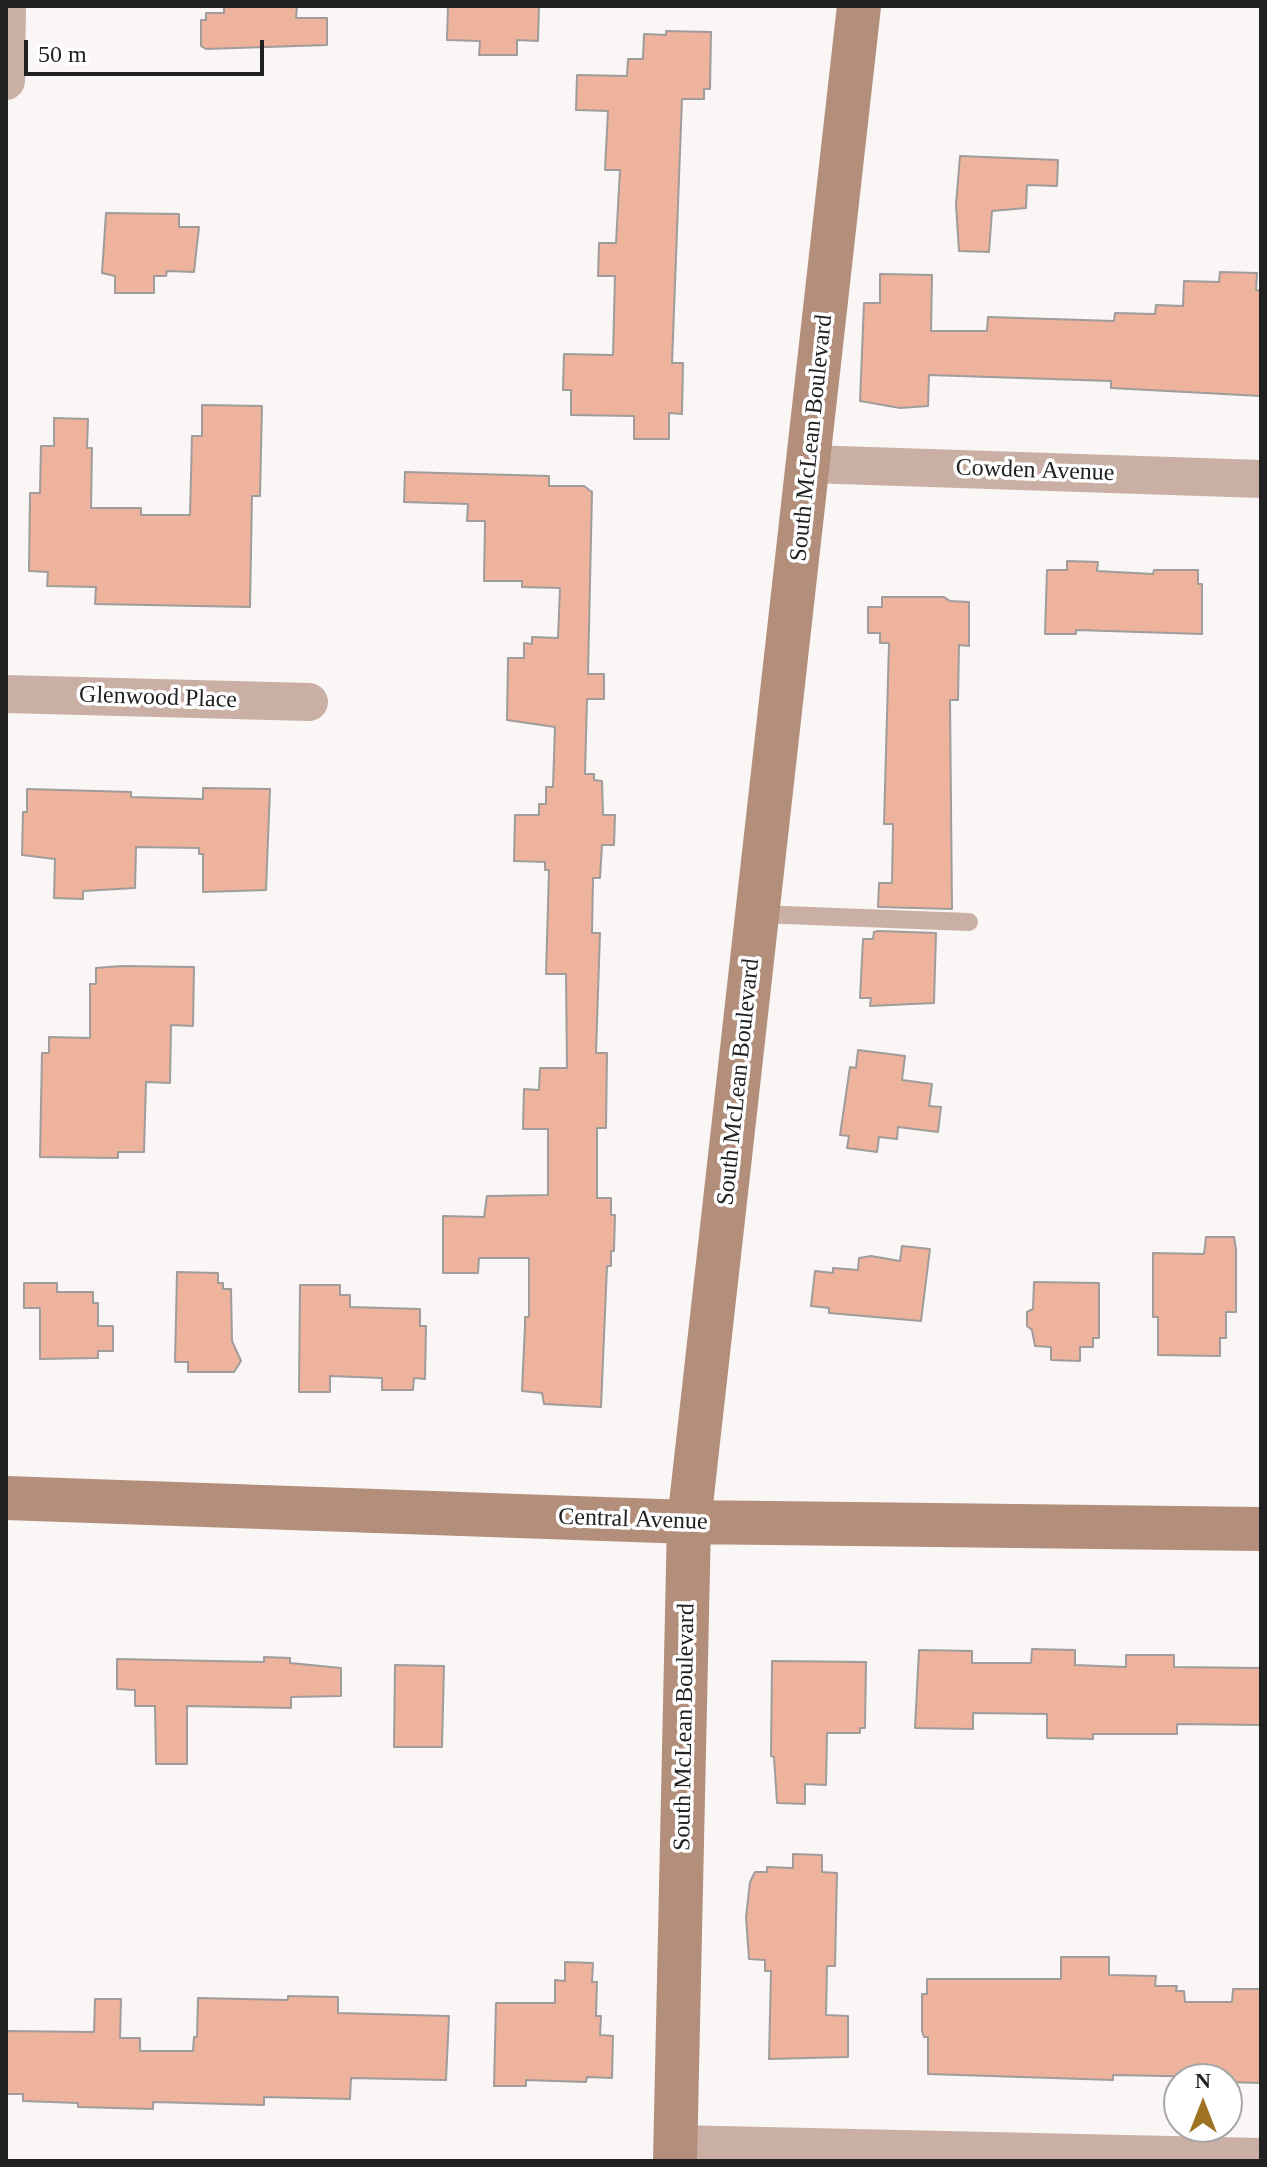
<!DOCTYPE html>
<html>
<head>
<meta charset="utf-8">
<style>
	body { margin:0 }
	#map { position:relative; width:1267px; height:2167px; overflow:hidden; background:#f9f6f5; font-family:"Times New Roman",serif }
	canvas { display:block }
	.frame { position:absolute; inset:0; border:8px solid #222121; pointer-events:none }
	.north { position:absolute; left:1163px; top:2063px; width:80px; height:80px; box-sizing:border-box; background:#fff; border:2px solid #a7a6a6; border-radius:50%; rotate:0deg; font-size:22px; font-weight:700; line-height:32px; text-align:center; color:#222121 }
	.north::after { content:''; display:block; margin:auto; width:28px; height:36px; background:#9f7323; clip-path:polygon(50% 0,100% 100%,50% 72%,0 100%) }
	.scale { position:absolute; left:24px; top:40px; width:240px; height:36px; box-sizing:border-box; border:4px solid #222121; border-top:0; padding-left:10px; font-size:24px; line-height:28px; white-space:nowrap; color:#222121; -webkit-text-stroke:6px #fff; paint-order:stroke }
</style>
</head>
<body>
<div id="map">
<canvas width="1267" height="2167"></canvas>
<div class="frame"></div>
<div class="north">N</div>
<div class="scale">50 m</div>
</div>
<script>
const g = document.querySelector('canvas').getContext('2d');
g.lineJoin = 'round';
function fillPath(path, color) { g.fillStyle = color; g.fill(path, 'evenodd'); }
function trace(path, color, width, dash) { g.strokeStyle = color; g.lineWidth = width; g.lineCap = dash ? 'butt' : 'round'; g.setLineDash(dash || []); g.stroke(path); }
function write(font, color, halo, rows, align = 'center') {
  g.font = font + ' "Times New Roman",serif'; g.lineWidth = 7; g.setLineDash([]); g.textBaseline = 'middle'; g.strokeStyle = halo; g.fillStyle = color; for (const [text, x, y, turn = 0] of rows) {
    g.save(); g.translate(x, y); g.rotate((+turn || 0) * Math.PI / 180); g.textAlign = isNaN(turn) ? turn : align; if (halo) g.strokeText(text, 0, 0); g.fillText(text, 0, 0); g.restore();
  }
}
const building = new Path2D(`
	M 224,6 L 297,6 L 296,18 L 327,18 L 327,45 L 206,49 L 201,46 L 201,20 L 206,20 L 206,13 L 224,13 Z
	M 448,6 L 539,6 L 538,41 L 517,40 L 517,55 L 479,55 L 480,41 L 447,40 Z
	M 666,31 L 711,32 L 710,89 L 704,89 L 704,99 L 682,99 L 672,363 L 683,363 L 682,414 L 669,413 L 669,439 L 634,439 L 634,416 L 571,415 L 571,390 L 563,390 L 564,354 L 613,355 L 615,276 L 598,276 L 599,243 L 616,243 L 620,170 L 605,170 L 608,111 L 576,110 L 577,75 L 627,76 L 628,59 L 643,59 L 644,34 L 666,35 Z
	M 960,156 L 1058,160 L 1057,186 L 1027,185 L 1026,208 L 992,211 L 989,252 L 959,251 L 956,205 Z
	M 106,213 L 179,214 L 179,227 L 199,227 L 194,272 L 167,271 L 166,276 L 154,276 L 154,293 L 115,293 L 115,276 L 102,273 Z
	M 1220,272 L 1257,273 L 1256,290 L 1261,291 L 1261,396 L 1111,388 L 1111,381 L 929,375 L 928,406 L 900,408 L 860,401 L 864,303 L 880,303 L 880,274 L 932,275 L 931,331 L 987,331 L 988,317 L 1114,321 L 1115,313 L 1155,314 L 1156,305 L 1183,306 L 1184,281 L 1219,282 Z
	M 202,405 L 262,406 L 260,496 L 252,496 L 250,607 L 95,604 L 96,587 L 47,586 L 48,572 L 29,571 L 30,493 L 40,493 L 41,446 L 54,446 L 54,418 L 88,419 L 87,448 L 92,448 L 91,508 L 141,508 L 141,515 L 190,515 L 192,436 L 202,436 Z
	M 405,472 L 549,476 L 549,486 L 584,486 L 592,492 L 588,674 L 604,674 L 604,699 L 587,699 L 585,774 L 594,774 L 594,780 L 602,781 L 603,815 L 615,815 L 614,845 L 602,845 L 600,878 L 593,878 L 592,933 L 600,933 L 596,1053 L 607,1053 L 606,1128 L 597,1128 L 597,1198 L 611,1198 L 611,1215 L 615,1215 L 614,1251 L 611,1251 L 611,1266 L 607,1266 L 601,1407 L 544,1404 L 542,1393 L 522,1391 L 525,1326 L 525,1317 L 529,1317 L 529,1258 L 479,1258 L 478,1273 L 443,1273 L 443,1216 L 484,1217 L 487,1196 L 548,1195 L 548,1129 L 523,1129 L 524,1089 L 539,1090 L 540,1068 L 567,1068 L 566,974 L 546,974 L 549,870 L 545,870 L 545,862 L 514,861 L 515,815 L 539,815 L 539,804 L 546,804 L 546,787 L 553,787 L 555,727 L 507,720 L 508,658 L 524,658 L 524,643 L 532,644 L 532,637 L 558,638 L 560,588 L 522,587 L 522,581 L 484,581 L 485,521 L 467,521 L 468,504 L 404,502 Z
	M 1067,561 L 1098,562 L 1097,571 L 1153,574 L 1154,570 L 1198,570 L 1198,584 L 1202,584 L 1202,634 L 1076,630 L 1076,634 L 1045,634 L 1047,570 L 1067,570 Z
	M 882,597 L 944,597 L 950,601 L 969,602 L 969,646 L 959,645 L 958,700 L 950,700 L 952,909 L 878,907 L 879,883 L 892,883 L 893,824 L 884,824 L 889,643 L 880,643 L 880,633 L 868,633 L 868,607 L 882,607 Z
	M 203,788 L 270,789 L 266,890 L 203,892 L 203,854 L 199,854 L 199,848 L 136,847 L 135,888 L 83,891 L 83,899 L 54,898 L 55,859 L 22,855 L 23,812 L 27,812 L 27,789 L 131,792 L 131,797 L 203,799 Z
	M 878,931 L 936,933 L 934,1003 L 870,1006 L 871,998 L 860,998 L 863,939 L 873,939 L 874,932 Z
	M 122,966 L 194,967 L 193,1026 L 171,1025 L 170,1083 L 146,1082 L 144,1152 L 118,1152 L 118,1158 L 40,1157 L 42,1053 L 49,1053 L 49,1037 L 90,1038 L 90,984 L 96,984 L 96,968 Z
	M 858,1050 L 905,1056 L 902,1080 L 932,1084 L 929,1106 L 941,1107 L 938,1132 L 898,1127 L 897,1139 L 879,1137 L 877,1152 L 847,1148 L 849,1136 L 840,1135 L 850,1067 L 856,1068 Z
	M 1206,1237 L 1234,1237 L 1236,1249 L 1236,1312 L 1226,1312 L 1226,1338 L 1220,1338 L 1220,1356 L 1158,1355 L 1158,1317 L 1153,1317 L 1153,1253 L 1204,1254 Z
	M 902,1246 L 930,1249 L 921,1321 L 829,1313 L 829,1308 L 811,1306 L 815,1271 L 833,1273 L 833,1268 L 858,1270 L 859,1258 L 871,1256 L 900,1261 Z
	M 177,1272 L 218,1273 L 218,1283 L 223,1283 L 223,1289 L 231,1289 L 232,1341 L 241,1361 L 234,1372 L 188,1372 L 188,1362 L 175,1362 Z
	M 1034,1282 L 1099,1283 L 1099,1338 L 1093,1338 L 1093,1347 L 1080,1347 L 1080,1361 L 1051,1360 L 1051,1347 L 1035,1346 L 1032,1330 L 1027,1326 L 1027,1312 L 1033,1309 Z
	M 24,1283 L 57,1283 L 57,1292 L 93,1292 L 93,1303 L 98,1303 L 98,1326 L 113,1326 L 113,1351 L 98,1351 L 98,1358 L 40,1359 L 40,1308 L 24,1308 Z
	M 300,1285 L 340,1285 L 340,1295 L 350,1295 L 350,1307 L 420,1309 L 420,1326 L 426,1326 L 425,1379 L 414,1378 L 413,1390 L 382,1390 L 382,1378 L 330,1376 L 330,1392 L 299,1392 Z
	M 1032,1649 L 1075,1650 L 1075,1665 L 1126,1667 L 1126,1655 L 1174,1655 L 1174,1667 L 1261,1668 L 1261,1725 L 1177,1724 L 1177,1734 L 1093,1734 L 1093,1739 L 1047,1738 L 1047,1714 L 973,1713 L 973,1729 L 915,1728 L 919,1650 L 972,1651 L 972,1663 L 1031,1663 Z
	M 264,1657 L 290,1658 L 290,1663 L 341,1668 L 341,1696 L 291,1697 L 291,1708 L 187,1706 L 187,1764 L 156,1764 L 155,1706 L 135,1706 L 135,1690 L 117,1689 L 117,1659 L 264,1662 Z
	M 772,1661 L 866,1662 L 865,1728 L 860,1728 L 860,1733 L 827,1733 L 826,1785 L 805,1784 L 805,1804 L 777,1803 L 774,1757 L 771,1756 Z
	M 395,1665 L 444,1666 L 442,1747 L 394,1747 Z
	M 793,1854 L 822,1855 L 822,1872 L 837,1873 L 835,1966 L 827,1966 L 826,2015 L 848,2016 L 848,2057 L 769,2059 L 771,1971 L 765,1971 L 765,1960 L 749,1959 L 746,1917 L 750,1882 L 755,1872 L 767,1872 L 767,1867 L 793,1868 Z
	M 1061,1957 L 1109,1957 L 1109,1975 L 1156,1976 L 1155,1986 L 1177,1986 L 1176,1991 L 1184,1991 L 1185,2002 L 1232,2002 L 1233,1989 L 1260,1989 L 1261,2083 L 1227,2082 L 1227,2079 L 1215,2077 L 1113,2075 L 1113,2080 L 928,2074 L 928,2037 L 924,2037 L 922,2031 L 922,1994 L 927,1994 L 927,1979 L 1061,1979 Z
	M 565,1962 L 593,1963 L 592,1982 L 597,1982 L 596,2016 L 601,2016 L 600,2035 L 613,2036 L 612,2078 L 587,2077 L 586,2082 L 526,2080 L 526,2086 L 494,2086 L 496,2003 L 555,2003 L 555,1980 L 565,1981 Z
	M 288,1996 L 338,1997 L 338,2013 L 449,2016 L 446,2080 L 351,2078 L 350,2099 L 264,2097 L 264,2105 L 153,2102 L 153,2109 L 78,2107 L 78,2103 L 23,2101 L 23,2094 L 6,2094 L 6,2031 L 94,2032 L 95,1999 L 121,1999 L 120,2038 L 140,2038 L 140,2051 L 193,2051 L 194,2037 L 197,2037 L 198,1998 L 288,2000 Z`);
fillPath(building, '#eeb39c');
trace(building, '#9f9c9b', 2);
trace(new Path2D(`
	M 758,914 L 969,922`), '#cab0a4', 18);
trace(new Path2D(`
	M 6,81 L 7,6
	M 809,464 L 1261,479
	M 6,694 L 309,702
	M 675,2144 L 1261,2157`), '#cab0a4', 38);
trace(new Path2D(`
	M 6,1498 L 689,1522 L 1261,1529
	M 675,2161 L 689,1522 L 859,6`), '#b28e7b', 44);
write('24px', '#222121', '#fff', [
	["South McLean Boulevard",812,438,-84],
	["Cowden Avenue",1035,471,2],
	["Glenwood Place",158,698,2],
	["South McLean Boulevard",739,1082,-84],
	["Central Avenue",633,1520,2],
	["South McLean Boulevard",685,1727,-89]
]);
</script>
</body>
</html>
